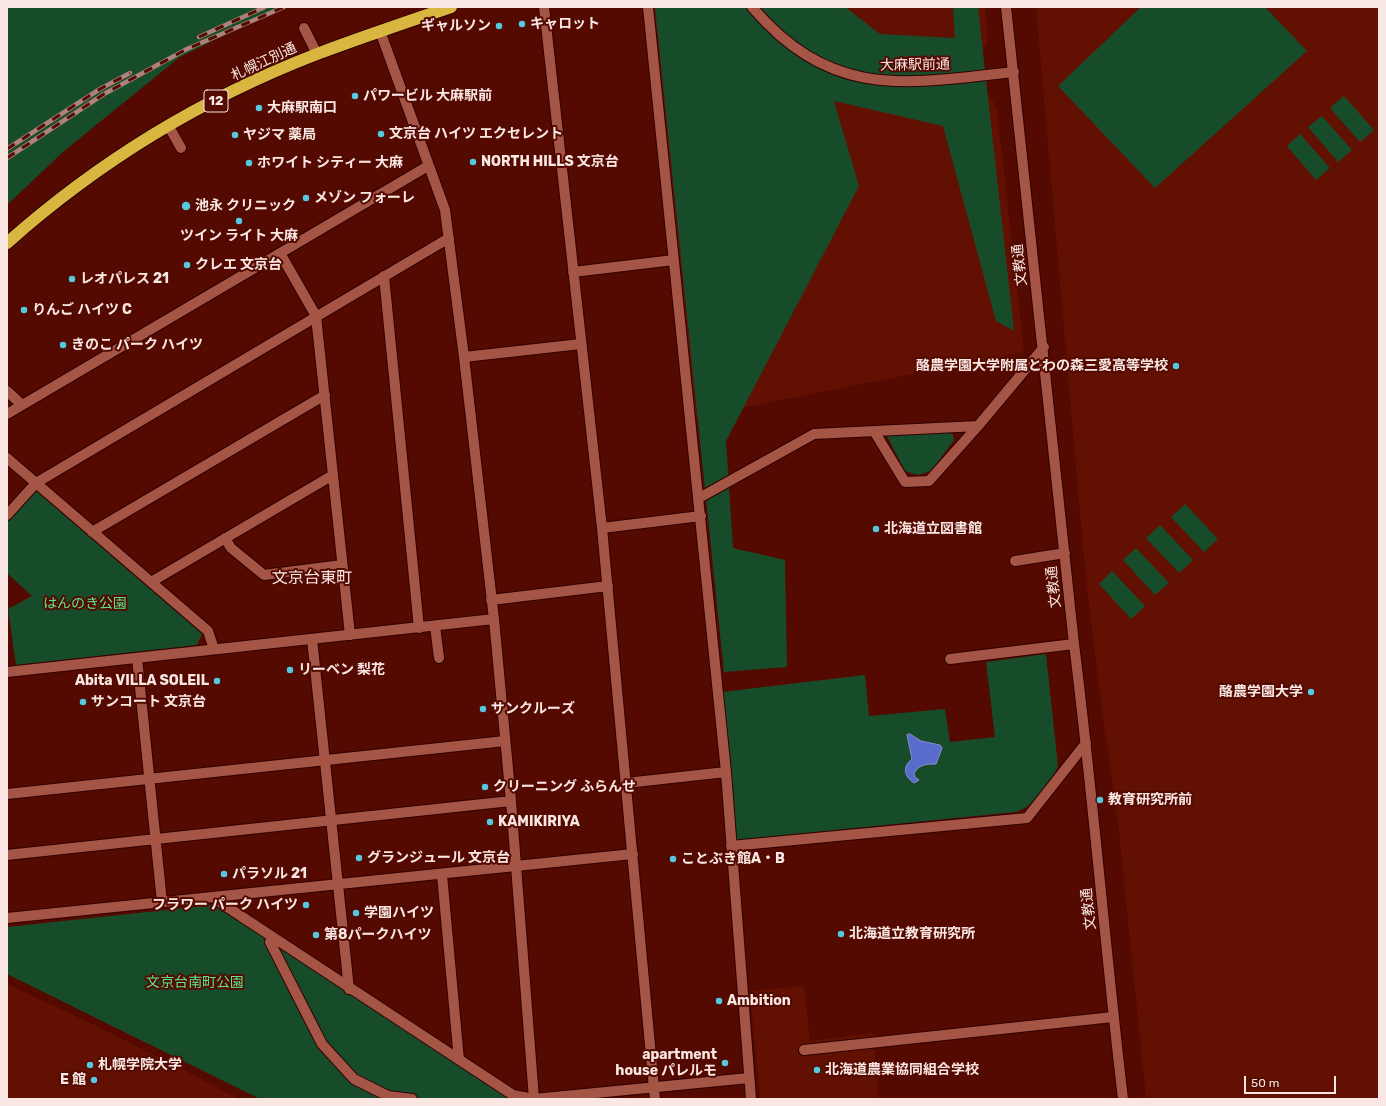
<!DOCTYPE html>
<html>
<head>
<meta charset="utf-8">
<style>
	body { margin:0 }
	#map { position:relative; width:1386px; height:1106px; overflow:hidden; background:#540a00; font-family:Rubik,sans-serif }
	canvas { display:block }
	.frame { position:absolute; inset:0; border:8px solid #fae7e3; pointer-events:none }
	.scale { position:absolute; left:1244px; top:1076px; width:92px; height:18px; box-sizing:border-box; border:2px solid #fae7e3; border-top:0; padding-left:5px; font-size:12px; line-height:14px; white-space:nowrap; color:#fae7e3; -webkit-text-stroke:3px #540a00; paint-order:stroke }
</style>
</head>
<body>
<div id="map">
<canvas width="1386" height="1106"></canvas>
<div class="frame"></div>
<div class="scale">50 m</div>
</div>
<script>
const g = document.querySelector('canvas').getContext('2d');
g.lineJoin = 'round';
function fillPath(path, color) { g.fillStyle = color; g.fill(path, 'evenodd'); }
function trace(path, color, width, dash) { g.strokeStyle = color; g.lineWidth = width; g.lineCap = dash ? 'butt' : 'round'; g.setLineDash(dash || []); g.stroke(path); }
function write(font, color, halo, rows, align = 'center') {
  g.font = font + ' Rubik,"Noto Sans JP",sans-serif'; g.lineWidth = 4; g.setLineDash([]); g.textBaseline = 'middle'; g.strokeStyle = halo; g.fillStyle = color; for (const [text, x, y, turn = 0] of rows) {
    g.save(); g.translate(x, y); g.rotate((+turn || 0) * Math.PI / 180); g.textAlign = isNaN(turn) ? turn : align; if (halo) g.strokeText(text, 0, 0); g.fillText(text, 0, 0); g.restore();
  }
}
fillPath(new Path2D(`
	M 654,7 L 732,7 L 989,95 L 994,103 L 997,110 L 1024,352 L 690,418 Z
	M 773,7 L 985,7 L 988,41 L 985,47 L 979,54 L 960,61 Z
	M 1036,7 L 1379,7 L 1379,1099 L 1146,1099 L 1119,831 L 1098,681 L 1084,559 Z
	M 7,984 L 109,1032 L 239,1099 L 7,1099 Z
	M 804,986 L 810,1041 L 873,1033 L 879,1099 L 760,1099 L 750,991 Z`), '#621002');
fillPath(new Path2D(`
	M 7,7 L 281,7 L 180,57 L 64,151 L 7,205 Z
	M 655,7 L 845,7 L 880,34 L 955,38 L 953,7 L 978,7 L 1014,331 L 996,321 L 943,126 L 834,101 L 859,186 L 726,441 L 733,548 L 785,560 L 787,667 L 724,672 Z
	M 1141,7 L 1265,7 L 1307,51 L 1155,188 L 1058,86 Z
	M 1344,96 L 1374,130 L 1360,142 L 1330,108 Z
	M 1322,116 L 1352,150 L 1338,162 L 1308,127 Z
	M 1300,134 L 1330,168 L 1316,180 L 1287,146 Z
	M 947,431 L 953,435 L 954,440 L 931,471 L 918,475 L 905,471 L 887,436 L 892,434 Z
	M 35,490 L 202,634 L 197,645 L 16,665 L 8,609 L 32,596 L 7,573 L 7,522 Z
	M 1185,504 L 1218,539 L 1204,552 L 1171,517 Z
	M 1160,525 L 1193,560 L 1179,573 L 1146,538 Z
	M 1136,548 L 1169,583 L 1155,595 L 1123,560 Z
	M 1112,571 L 1145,606 L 1131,619 L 1099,584 Z
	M 1046,654 L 1058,766 C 1050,784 1035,807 1015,812 L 736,840 L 722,692 L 865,675 L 869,716 L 945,709 L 950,742 L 995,737 L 986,662 Z
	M 213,905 L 332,981 L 511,1099 L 260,1099 L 7,974 L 7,927 Z`), '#174c2b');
const water = new Path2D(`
	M 910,734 L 921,741 L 940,745 L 942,748 L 936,764 C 927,764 920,764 914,773 L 915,777 L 919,780 L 914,783 C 904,776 902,767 912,759 L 907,735 Z`);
fillPath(water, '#596bcb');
trace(water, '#8990d2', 1);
const minor = new Path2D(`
	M 544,7 L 602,528 L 655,1099
	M 648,7 L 726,772 L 751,1099
	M 752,7 C 832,100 904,84 1014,72
	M 1006,7 L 1074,644 C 1093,795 1105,947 1123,1099
	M 304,28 L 317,54
	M 380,31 L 445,210 L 464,357 L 494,619 L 511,801 L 534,1099
	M 168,125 L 181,148
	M 280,253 L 316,316 L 350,635
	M 573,272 L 674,260
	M 384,276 L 419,628
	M 464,357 L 581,344
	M 7,391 L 22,405
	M 7,414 L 428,166
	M 874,431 L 905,482 L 929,481 L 978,426
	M 7,458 L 208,631 L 214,649
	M 699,498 L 814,434 L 978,426 L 1044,347
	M 7,515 L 36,483 L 449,238
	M 602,528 L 701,516
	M 92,532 L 325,395
	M 225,538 L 231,548 L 264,575 L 342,565
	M 1015,561 L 1065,553
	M 151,582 L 333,475
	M 491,600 L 608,586
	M 435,626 L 439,658
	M 312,639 L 349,989
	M 137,658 L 162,902
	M 950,659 L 1074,644
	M 7,672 L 494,619
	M 626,783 L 726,772
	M 7,794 L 505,741
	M 731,846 L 1027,818 L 1086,743
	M 7,855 L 511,801
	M 442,875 L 459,1060
	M 212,897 L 513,1095 L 534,1099 L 749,1078
	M 7,918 L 633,854
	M 270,942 L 322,1044 L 354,1079 L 388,1096 L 412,1099
	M 804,1050 L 1113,1017`);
const highway = new Path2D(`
	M 7,243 C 98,162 203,98 317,54 C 362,37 407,22 451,7`);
trace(minor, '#300000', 12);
trace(highway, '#300000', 14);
trace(minor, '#a45546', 10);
trace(highway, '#d8b640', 12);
const rail = new Path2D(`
	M 199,37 L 265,7
	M 7,149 L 100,89 L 130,73
	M 7,158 L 104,94 L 187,49 L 284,7`);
trace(rail, '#ae817a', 4.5);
trace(rail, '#540a00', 3, [9]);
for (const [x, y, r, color] of [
	[522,24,4,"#56c9e0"],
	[499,26,4,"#56c9e0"],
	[355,96,4,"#56c9e0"],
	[259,108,4,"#56c9e0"],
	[381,134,4,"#56c9e0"],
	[235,135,4,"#56c9e0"],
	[473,162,4,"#56c9e0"],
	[249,163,4,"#56c9e0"],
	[306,198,4,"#56c9e0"],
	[186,206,5,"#56c9e0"],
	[239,221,4,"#56c9e0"],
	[187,265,4,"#56c9e0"],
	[72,279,4,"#56c9e0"],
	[24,310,4,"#56c9e0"],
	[63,345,4,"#56c9e0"],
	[1176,366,4,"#56c9e0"],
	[876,529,4,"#56c9e0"],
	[290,670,4,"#56c9e0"],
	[217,681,4,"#56c9e0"],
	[1311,692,4,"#56c9e0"],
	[83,702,4,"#56c9e0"],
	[483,709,4,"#56c9e0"],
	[485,787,4,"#56c9e0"],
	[1100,800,4,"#56c9e0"],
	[490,822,4,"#56c9e0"],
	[359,858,4,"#56c9e0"],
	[673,859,4,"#56c9e0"],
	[224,874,4,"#56c9e0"],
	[306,905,4,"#56c9e0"],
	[356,913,4,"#56c9e0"],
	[841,934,4,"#56c9e0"],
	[316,935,4,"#56c9e0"],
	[719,1001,4,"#56c9e0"],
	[725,1063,4,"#56c9e0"],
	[90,1065,4,"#56c9e0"],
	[817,1070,4,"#56c9e0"],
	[94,1080,4,"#56c9e0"]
]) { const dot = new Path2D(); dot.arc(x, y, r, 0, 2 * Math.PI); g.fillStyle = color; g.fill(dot); trace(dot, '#540a00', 1.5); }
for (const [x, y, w] of [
	[216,101,24]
]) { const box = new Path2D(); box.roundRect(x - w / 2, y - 11, w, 22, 3); g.fillStyle = '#540a00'; g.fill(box); trace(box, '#fae7e3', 1); }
write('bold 13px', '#fae7e3', null, [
	["12",216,101]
]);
write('bold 14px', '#fae7e3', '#540a00', [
	["キャロット",530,24],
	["ギャルソン",491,26,"right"],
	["パワービル 大麻駅前",363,96],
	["大麻駅南口",267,108],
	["文京台 ハイツ エクセレント",389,134],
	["ヤジマ 薬局",243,135],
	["NORTH HILLS 文京台",481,162],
	["ホワイト シティー 大麻",257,163],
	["メゾン フォーレ",314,198],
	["池永 クリニック",195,206],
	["ツイン ライト 大麻",239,236,"center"],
	["クレエ 文京台",195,265],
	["レオパレス 21",80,279],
	["りんご ハイツ C",32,310],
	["きのこ パーク ハイツ",71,345],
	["酪農学園大学附属とわの森三愛高等学校",1168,366,"right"],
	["北海道立図書館",884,529],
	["リーベン 梨花",298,670],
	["Abita VILLA SOLEIL",209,681,"right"],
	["酪農学園大学",1303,692,"right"],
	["サンコート 文京台",91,702],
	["サンクルーズ",491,709],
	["クリーニング ふらんせ",493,787],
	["教育研究所前",1108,800],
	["KAMIKIRIYA",498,822],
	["グランジュール 文京台",367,858],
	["ことぶき館A・B",681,859],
	["パラソル 21",232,874],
	["フラワー パーク ハイツ",298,905,"right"],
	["学園ハイツ",364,913],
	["北海道立教育研究所",849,934],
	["第8パークハイツ",324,935],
	["Ambition",727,1001],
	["apartment",717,1055,"right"],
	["house パレルモ",717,1071,"right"],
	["札幌学院大学",98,1065],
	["北海道農業協同組合学校",825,1070],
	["E 館",86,1080,"right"]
], 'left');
write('14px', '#fae7e3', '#540a00', [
	["札幌江別通",264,62,-25],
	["大麻駅前通",915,65,-1],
	["文教通",1020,265,-96],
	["文教通",1054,587,-96],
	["文教通",1089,909,-96]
]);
write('14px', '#57e78d', '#540a00', [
	["はんのき公園",85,604],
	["文京台南町公園",195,983]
]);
write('16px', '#fae7e3', '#540a00', [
	["文京台東町",312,578]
]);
</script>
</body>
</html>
